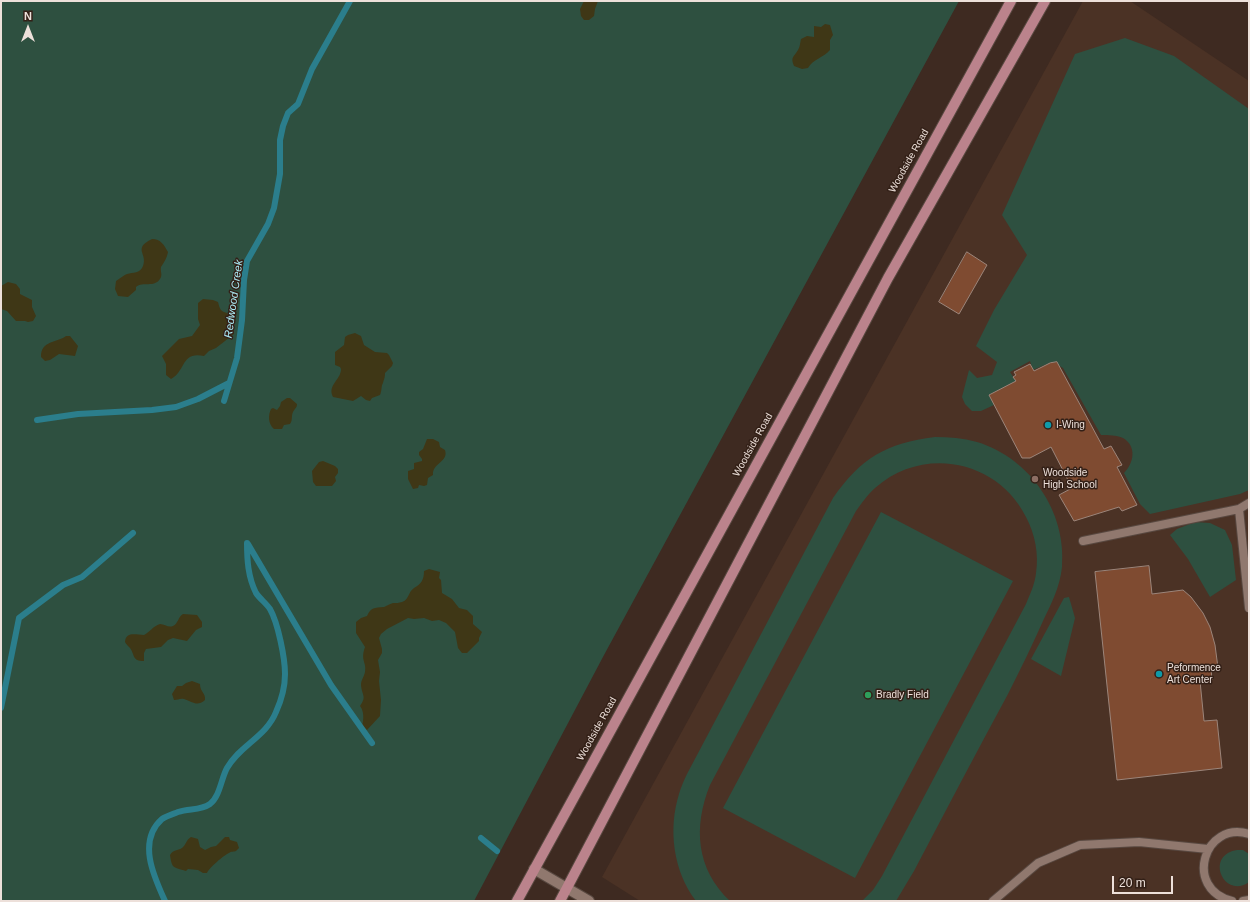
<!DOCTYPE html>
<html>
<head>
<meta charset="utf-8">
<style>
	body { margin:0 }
	#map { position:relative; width:1250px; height:902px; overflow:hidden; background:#3e2a21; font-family:Arial,sans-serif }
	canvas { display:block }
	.frame { position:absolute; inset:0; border:2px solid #ede0da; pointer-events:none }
	.north { position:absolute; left:8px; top:8px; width:40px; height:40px; -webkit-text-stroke:3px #332017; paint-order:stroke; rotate:0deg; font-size:11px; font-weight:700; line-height:16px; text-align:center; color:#ede0da }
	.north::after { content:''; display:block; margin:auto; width:14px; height:18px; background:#ede0da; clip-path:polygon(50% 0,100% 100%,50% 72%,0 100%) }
	.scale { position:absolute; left:1112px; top:876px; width:61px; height:18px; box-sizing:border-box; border:2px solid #ede0da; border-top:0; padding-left:5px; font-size:12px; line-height:14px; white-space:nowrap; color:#ede0da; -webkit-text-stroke:3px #332017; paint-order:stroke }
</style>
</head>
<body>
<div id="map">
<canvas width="1250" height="902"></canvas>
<div class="frame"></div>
<div class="north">N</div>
<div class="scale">20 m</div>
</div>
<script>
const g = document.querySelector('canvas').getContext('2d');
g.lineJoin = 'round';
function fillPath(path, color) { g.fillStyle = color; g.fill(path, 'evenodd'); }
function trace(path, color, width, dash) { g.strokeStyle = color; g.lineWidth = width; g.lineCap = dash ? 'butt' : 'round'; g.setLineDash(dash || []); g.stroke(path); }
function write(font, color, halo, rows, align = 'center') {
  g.font = font + ' Arial,sans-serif'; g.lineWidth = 3; g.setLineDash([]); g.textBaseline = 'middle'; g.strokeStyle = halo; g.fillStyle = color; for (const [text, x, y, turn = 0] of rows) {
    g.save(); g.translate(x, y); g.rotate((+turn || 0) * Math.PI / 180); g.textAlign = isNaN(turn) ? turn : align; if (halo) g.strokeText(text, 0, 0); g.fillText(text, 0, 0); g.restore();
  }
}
fillPath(new Path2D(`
	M 1083,1 L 1130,1 L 1249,81 L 1249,901 L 640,901 L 602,877 Z`), '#4b3225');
fillPath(new Path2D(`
	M 1,1 L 959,1 L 604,655 L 474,901 L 1,901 Z
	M 1125,38 L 1174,56 L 1249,109 L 1249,490 L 1240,494 L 1150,514 L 1140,504 L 1124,473 C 1134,463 1137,446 1123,438 C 1116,435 1109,435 1101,435 L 1063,368 C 1051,360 1045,365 1033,370 L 1030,361 L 1010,372 L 1016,381 L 989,395 L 994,405 L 981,411 L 972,411 L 965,404 L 962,397 L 969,370 L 977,378 L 992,375 L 997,362 L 976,346 L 994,310 L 1027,255 L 1002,215 L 1075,54 Z
	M 935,437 C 949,437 963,438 977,442 C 1030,458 1067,512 1062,567 C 1060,587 1051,604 1043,621 C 1032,646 1020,670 1008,694 C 976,753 945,812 914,871 L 896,901 L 862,901 L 873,890 L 882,876 L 1026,604 C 1030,594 1035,584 1036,573 C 1039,554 1035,534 1026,517 C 998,460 923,445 875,488 C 867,495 862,503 856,511 L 710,785 C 693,827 696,869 730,901 L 696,901 C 673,871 668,829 679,794 C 681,787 684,780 687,774 L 833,498 C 861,458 886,443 935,437 Z
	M 881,512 L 1013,581 L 855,878 L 723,808 Z
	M 1195,522 L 1210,523 L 1225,530 L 1232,545 L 1236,580 L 1210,597 L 1188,559 L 1170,535 L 1177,529 Z
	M 1069,597 L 1075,618 L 1061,676 L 1031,659 L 1064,598 Z
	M 1237,850 L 1243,850 L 1249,854 L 1249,882 C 1224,900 1204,855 1237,850 Z`), '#2e5040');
fillPath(new Path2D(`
	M 584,1 L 598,1 L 595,9 L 594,16 L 589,20 L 584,20 L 581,16 L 580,9 Z
	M 825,24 L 830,25 L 833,35 L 830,40 L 830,50 C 823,58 813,59 808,68 L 802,69 L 794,66 C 790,57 794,57 798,50 C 800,47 800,43 801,39 L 807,36 L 814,37 L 814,26 L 821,27 Z
	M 152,239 C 161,239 164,245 168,252 C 167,258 164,262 161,267 C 160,271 163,275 160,279 C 154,288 143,281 136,287 L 136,290 L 128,297 L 118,296 L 115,289 L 116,281 C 119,279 124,275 127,274 C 133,272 140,274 143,266 C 148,253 132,249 152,239 Z
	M 8,282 L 16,284 L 20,289 L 20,294 L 32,300 L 32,307 L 36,316 L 33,321 L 28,322 L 25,321 L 16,321 L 7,311 L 1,309 L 1,286 Z
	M 203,299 L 213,300 L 218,302 C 220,309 220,311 227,313 L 232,322 L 234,334 L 216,348 L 209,351 L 204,356 C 181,351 186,371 171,379 L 166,375 L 166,364 L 162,356 L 179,339 L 192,336 L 200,325 L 198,319 L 198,303 Z
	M 355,333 L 361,336 L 364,345 L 375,352 L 387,353 L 389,355 L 393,363 L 392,366 L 385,373 C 385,378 384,379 383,383 C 381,386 382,391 380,395 L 372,398 L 370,401 L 366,400 L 361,396 L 353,401 L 333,397 C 327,385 341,380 341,369 L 340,367 L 335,365 L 335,352 L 344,345 L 345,337 L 348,335 Z
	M 66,336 L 70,336 L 78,346 L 75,356 L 59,354 L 50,360 L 45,361 L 41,357 C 41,340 57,343 66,336 Z
	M 287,398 L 290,398 L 297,404 C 297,408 295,408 293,412 C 291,416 293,420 290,424 L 284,425 L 282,429 L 274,429 C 268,424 268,415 271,409 L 273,408 L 277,410 L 280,406 L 281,402 Z
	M 427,439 L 433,439 L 439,442 L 440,447 L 445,450 C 449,462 432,463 433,475 L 428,478 L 427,485 L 424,486 L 419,485 L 418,488 L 413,489 L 408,479 L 408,471 L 414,469 L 414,463 L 422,461 L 422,459 L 419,455 L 419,452 L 423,449 Z
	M 323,461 L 335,466 L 338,469 L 338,473 L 335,477 L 336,481 L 332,486 L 316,486 L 313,482 L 312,471 L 319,462 Z
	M 429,569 L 440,572 L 439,578 L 441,580 L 442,593 L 452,599 L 459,608 L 467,610 L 473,616 L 473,624 L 482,632 L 479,638 L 479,641 L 467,653 L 462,653 L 458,648 L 455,632 L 446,623 L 439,620 L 432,621 L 424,618 L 414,619 L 408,618 L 387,629 L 381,634 L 379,638 L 382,649 L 382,653 L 378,660 L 380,672 L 379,681 L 381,700 L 380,716 L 367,730 L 362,726 C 364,719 364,711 360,706 C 367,696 362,696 361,685 C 361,680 364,677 365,672 C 367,662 360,661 365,647 L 356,633 L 356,622 L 361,618 L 367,616 C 371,607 374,608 384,607 C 387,606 389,604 393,603 C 396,603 399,603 402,602 C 409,600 408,592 414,588 C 421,584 424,580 424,571 Z
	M 183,614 L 197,615 L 202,622 L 202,627 L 196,630 L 187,641 L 173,638 L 168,640 L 161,647 L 146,649 L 144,653 L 144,661 C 132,661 135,655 130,648 C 128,646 126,644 125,642 C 126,631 136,635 144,635 C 150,632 153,626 160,624 C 165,624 168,628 173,626 C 178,624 178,617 183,614 Z
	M 192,681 L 200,684 C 200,692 206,693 205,700 C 197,707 193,702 184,699 C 180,698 178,700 174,700 L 172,694 L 177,686 L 182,686 L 186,683 Z
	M 191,837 L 198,839 L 200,847 L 205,850 L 211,847 L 216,846 L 225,837 L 229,837 L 230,840 L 237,842 L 239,848 L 236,851 C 234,852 231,851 229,853 C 224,855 209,868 207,873 L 203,873 L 198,870 L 188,869 L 186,871 C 173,867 172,869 170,855 C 174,849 177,851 182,848 C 186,845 186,840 191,837 Z`), '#3f3716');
trace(new Path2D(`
	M 224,401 L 237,358 L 242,320 L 244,280 L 247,261 L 268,224 L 274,208 L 280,174 L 280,140 L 283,126 L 288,113 L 298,104 L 312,69 L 350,1
	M 37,420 L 78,414 L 152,410 L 176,407 L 198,399 L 229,383
	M 248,544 L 331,685 L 372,743
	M 1,708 L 19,618 L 63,585 L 82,577 L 133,533
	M 481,838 L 497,851
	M 165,901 C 154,877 137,841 162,819 C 166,816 173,814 178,812 C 189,808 200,811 210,804 C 220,796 221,779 227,768 C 240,745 266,737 276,712 C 281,701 285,686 285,674 C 285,658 278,623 270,609 C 266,603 260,599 256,593 C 248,577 247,560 247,543`), '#2b7e8c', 6);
const building = new Path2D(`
	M 967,252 L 987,265 L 959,314 L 939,302 Z
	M 1057,362 L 1104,449 L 1111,446 L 1122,465 L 1117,467 L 1137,505 L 1122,511 L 1119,507 L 1074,521 L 1059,495 L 1072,488 L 1051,447 L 1030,458 L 1022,458 L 989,395 L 1016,381 L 1013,377 L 1016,375 L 1014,372 L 1030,364 L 1034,371 L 1050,363 Z
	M 1149,566 L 1152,594 L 1183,590 L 1191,597 L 1203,613 L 1210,627 L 1215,645 L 1218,668 L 1211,668 L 1212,680 L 1200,681 L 1204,721 L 1217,720 L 1222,768 L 1117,780 L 1095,572 Z`);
fillPath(building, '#7f4b31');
trace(building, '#9c857a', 1);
const service = new Path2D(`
	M 1239,509 L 1249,608
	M 1083,541 L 1239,509 L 1249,503
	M 993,901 L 1038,863 L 1080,845 L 1139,842 L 1208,849
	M 1232,901 C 1183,889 1204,820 1249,834
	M 1243,901 L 1249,900`);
const minor = new Path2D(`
	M 534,869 L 589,901`);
const primary = new Path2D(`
	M 517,901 L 1011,1
	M 560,901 L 888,278 L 1045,1`);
trace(service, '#584840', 10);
trace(minor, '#584840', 12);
trace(primary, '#584840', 12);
trace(service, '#90786e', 8);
trace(minor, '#90786e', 10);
trace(primary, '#bb838c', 10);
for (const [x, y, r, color] of [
	[1048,425,4,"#0f9aa8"],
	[1035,479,4,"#8d6e63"],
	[1159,674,4,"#0f9aa8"],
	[868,695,4,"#2e9e5b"]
]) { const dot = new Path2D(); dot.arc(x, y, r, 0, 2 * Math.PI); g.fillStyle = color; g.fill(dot); trace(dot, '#332017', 1.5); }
write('10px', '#ede0da', '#332017', [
	["Woodside Road",909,161,-61],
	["Woodside Road",753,445,-61],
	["Woodside Road",597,729,-61]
]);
write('10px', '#ede0da', '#332017', [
	["I-Wing",1056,425],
	["Woodside",1043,473],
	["High School",1043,485],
	["Peformence",1167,668],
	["Art Center",1167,680],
	["Bradly Field",876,695]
], 'left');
write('italic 11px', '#acedf8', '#332017', [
	["Redwood Creek",234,299,-82]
]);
</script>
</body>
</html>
